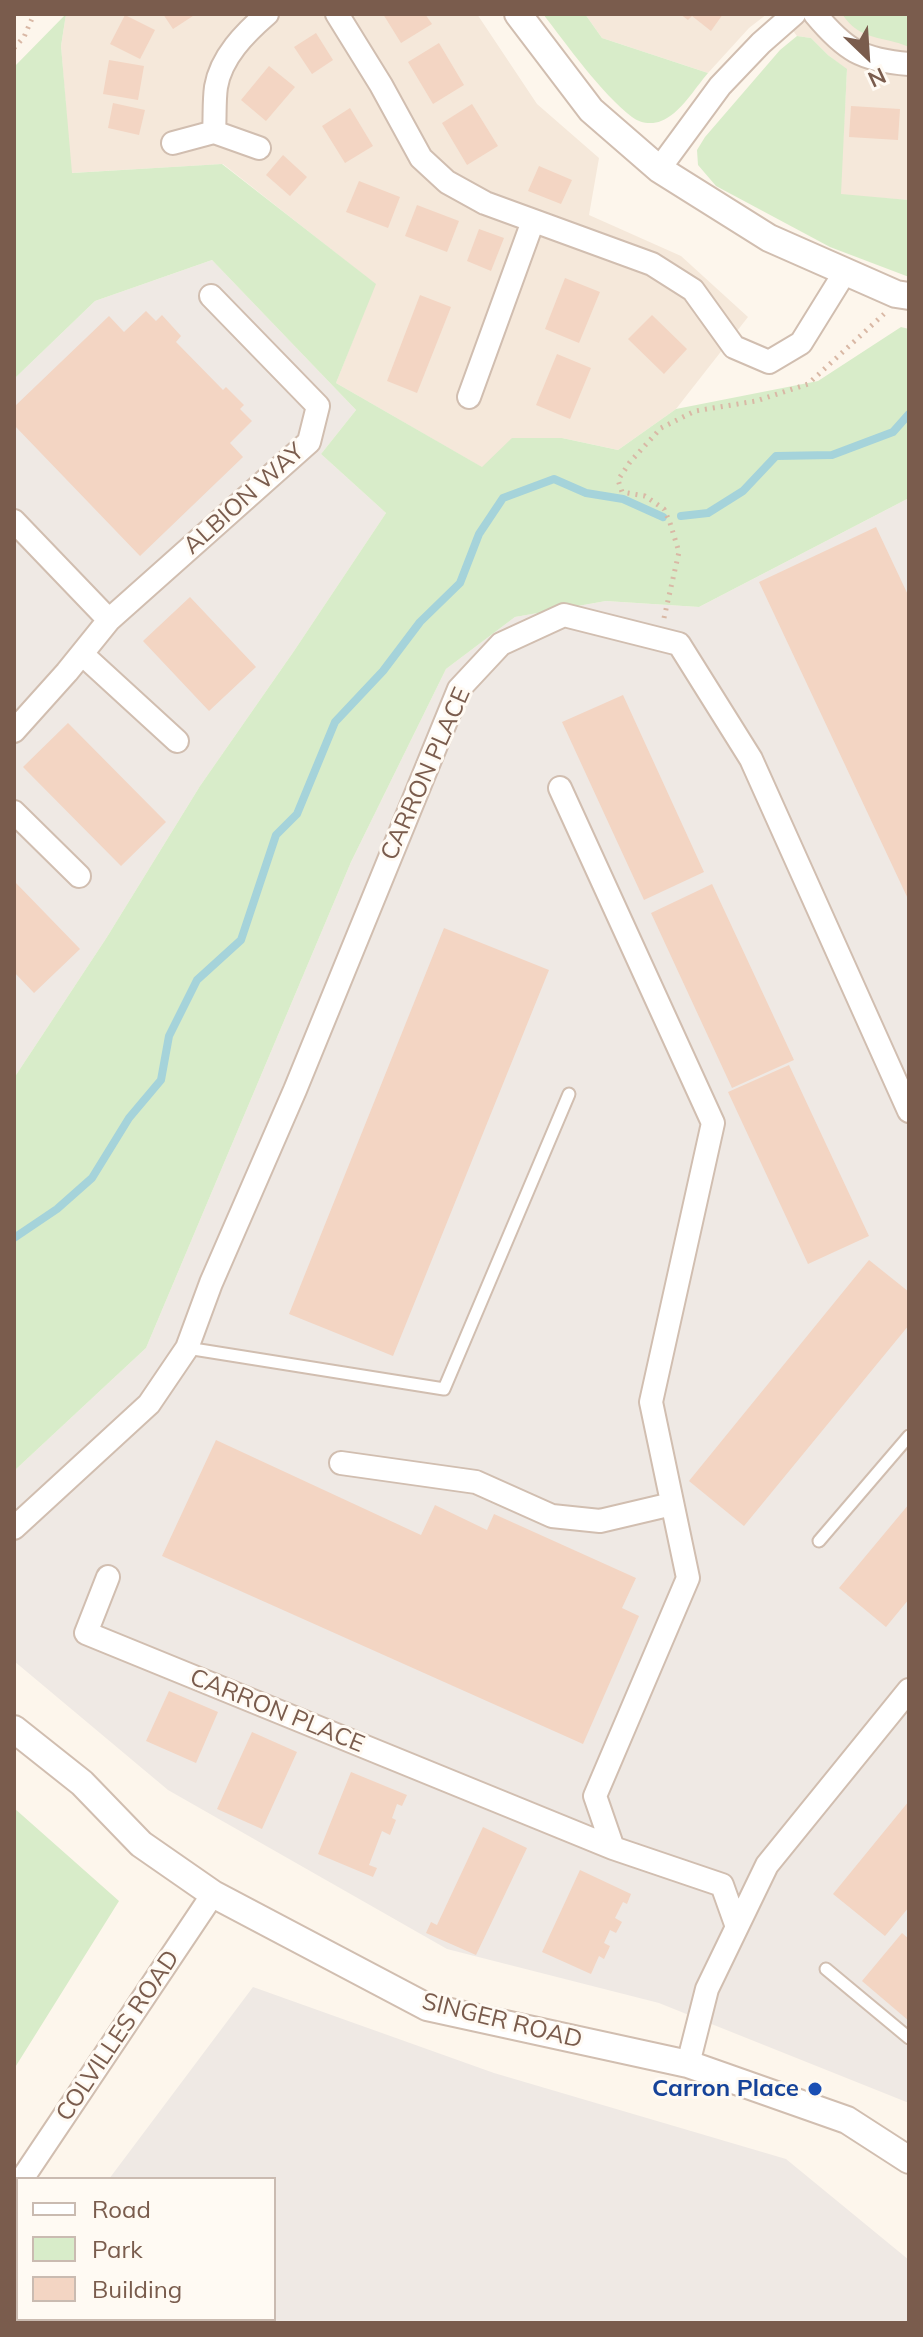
<!DOCTYPE html>
<html>
<head>
<meta charset="utf-8">
<style>
	body { margin:0 }
	#map { position:relative; width:923px; height:2337px; overflow:hidden; background:#fdf6ec; font-family:Mulish,sans-serif }
	canvas { display:block }
	.frame { position:absolute; inset:0; border:16px solid #7a5c4d; pointer-events:none }
	.legend { position:absolute; left:16px; top:2177px; width:260px; height:144px; box-sizing:border-box; background:#fffaf3; border:2px solid #cabbb1; margin:0; padding:10px 14px; list-style:none; font-size:24px; color:#7a5c4d }
	.legend li { display:flex; align-items:center; gap:16px; height:40px }
	.legend b { width:40px; border:2px solid #cabbb1 }
	.north { position:absolute; left:827px; top:16px; width:80px; height:80px; -webkit-text-stroke:6px #fffaf3; paint-order:stroke; rotate:155deg; font-size:22px; font-weight:700; line-height:32px; text-align:center; color:#7a5c4d }
	.north::after { content:''; display:block; margin:auto; width:28px; height:36px; background:#7a5c4d; clip-path:polygon(50% 0,100% 100%,50% 72%,0 100%) }
</style>
</head>
<body>
<div id="map">
<canvas width="923" height="2337"></canvas>
<div class="frame"></div>
<ul class="legend">
<li><b style="height:10px;background:#fff"></b>Road</li>
<li><b style="height:22px;background:#d8ecc9"></b>Park</li>
<li><b style="height:22px;background:#f3d5c3"></b>Building</li>
</ul>
<div class="north">N</div>
</div>
<script>
const g = document.querySelector('canvas').getContext('2d');
g.lineJoin = 'round';
function fillPath(path, color) { g.fillStyle = color; g.fill(path, 'evenodd'); }
function trace(path, color, width, dash) { g.strokeStyle = color; g.lineWidth = width; g.lineCap = dash ? 'butt' : 'round'; g.setLineDash(dash || []); g.stroke(path); }
function write(font, color, halo, rows, align = 'center') {
  g.font = font + ' Mulish,sans-serif'; g.lineWidth = 6; g.setLineDash([]); g.textBaseline = 'middle'; g.strokeStyle = halo; g.fillStyle = color; for (const [text, x, y, turn = 0] of rows) {
    g.save(); g.translate(x, y); g.rotate((+turn || 0) * Math.PI / 180); g.textAlign = isNaN(turn) ? turn : align; if (halo) g.strokeText(text, 0, 0); g.fillText(text, 0, 0); g.restore();
  }
}
fillPath(new Path2D(`
	M 66,14 L 477,14 L 537,104 L 599,158 L 589,215 L 681,256 L 748,317 L 676,409 L 618,450 L 562,438 L 483,468 L 336,383 L 375,284 L 223,164 L 71,173 L 61,46 Z
	M 585,14 L 767,14 L 749,28 L 708,73 L 602,38 Z
	M 780,14 L 909,14 L 909,200 L 840,195 L 847,70 L 828,55 L 811,38 L 797,36 Z`), '#f5e8da');
fillPath(new Path2D(`
	M 212,260 L 356,410 L 321,454 L 386,513 L 294,651 L 200,786 L 107,937 L 14,1078 L 14,379 L 95,301 Z
	M 909,498 L 909,2103 L 659,2003 L 447,1949 L 168,1790 L 14,1661 L 14,1471 L 146,1348 L 351,862 L 446,669 L 515,617 L 606,601 L 699,607 Z
	M 253,1987 L 494,2073 L 786,2159 L 909,2260 L 909,2323 L 14,2323 L 14,2304 L 18,2299 L 18,2319 L 274,2319 L 274,2179 L 109,2179 Z`), '#efe9e4');
fillPath(new Path2D(`
	M 66,14 L 61,46 L 72,173 L 222,164 L 376,284 L 336,383 L 482,467 L 512,438 L 562,438 L 618,450 L 676,409 L 818,381 L 901,327 L 909,329 L 909,498 L 699,607 L 606,601 L 515,617 L 446,669 L 351,862 L 146,1348 L 14,1471 L 14,1078 L 107,937 L 200,786 L 294,651 L 386,513 L 321,454 L 356,410 L 212,260 L 95,301 L 14,379 L 14,67 Z
	M 543,14 L 585,14 L 602,38 L 708,73 C 695,88 680,114 661,121 C 652,125 639,123 632,117 C 601,93 567,45 543,14 Z
	M 842,14 L 909,14 L 909,47 C 882,35 861,42 842,14 Z
	M 797,36 L 811,38 L 828,55 L 847,69 L 841,194 L 909,200 L 909,277 L 830,247 L 716,186 L 698,165 L 697,150 L 705,137 L 780,50 Z
	M 14,1808 L 119,1901 L 14,2069 Z`), '#d8ecc9');
trace(new Path2D(`
	M 681,516 L 708,513 L 743,491 L 776,456 L 832,455 L 893,432 L 909,414
	M 14,1238 L 57,1209 L 92,1178 L 129,1118 L 161,1080 L 169,1036 L 197,980 L 241,940 L 276,835 L 297,814 L 335,722 L 383,671 L 420,622 L 460,583 L 479,534 L 503,498 L 554,479 L 586,493 L 623,499 L 663,517`), '#a5d3da', 8);
fillPath(new Path2D(`
	M 163,14 L 196,14 L 173,29 Z
	M 383,14 L 425,14 L 432,24 L 401,43 Z
	M 680,14 L 723,14 L 711,31 L 692,16 L 688,20 Z
	M 125,15 L 155,30 L 140,59 L 110,44 Z
	M 316,33 L 333,60 L 312,74 L 294,47 Z
	M 439,43 L 464,85 L 433,104 L 408,62 Z
	M 109,60 L 144,66 L 138,100 L 103,94 Z
	M 269,66 L 295,87 L 266,121 L 241,100 Z
	M 113,103 L 145,110 L 139,135 L 108,128 Z
	M 472,104 L 498,146 L 467,165 L 442,123 Z
	M 851,106 L 900,109 L 898,140 L 849,137 Z
	M 350,108 L 373,146 L 345,163 L 322,126 Z
	M 283,155 L 307,177 L 290,196 L 266,175 Z
	M 539,166 L 572,180 L 561,204 L 528,191 Z
	M 359,181 L 400,197 L 388,228 L 346,212 Z
	M 417,205 L 459,221 L 447,252 L 405,236 Z
	M 479,229 L 504,238 L 491,271 L 467,261 Z
	M 565,278 L 600,292 L 579,343 L 545,329 Z
	M 420,295 L 451,307 L 417,393 L 387,381 Z
	M 146,311 L 156,321 L 162,315 L 181,336 L 176,342 L 223,390 L 226,387 L 244,405 L 240,409 L 252,421 L 230,443 L 243,457 L 140,556 L 14,425 L 14,407 L 109,316 L 124,332 Z
	M 652,315 L 687,349 L 664,374 L 628,339 Z
	M 557,354 L 591,368 L 570,419 L 536,405 Z
	M 876,527 L 909,597 L 909,901 L 759,582 Z
	M 190,597 L 256,667 L 209,711 L 143,641 Z
	M 623,695 L 704,872 L 644,900 L 562,722 Z
	M 68,723 L 166,822 L 121,866 L 23,767 Z
	M 14,881 L 80,949 L 34,993 L 14,972 Z
	M 712,884 L 794,1060 L 732,1088 L 651,913 Z
	M 444,928 L 549,970 L 393,1356 L 289,1314 Z
	M 789,1065 L 869,1236 L 808,1264 L 728,1092 Z
	M 869,1260 L 909,1292 L 909,1325 L 744,1526 L 689,1481 Z
	M 216,1440 L 421,1535 L 435,1505 L 487,1530 L 494,1514 L 636,1578 L 622,1608 L 639,1616 L 583,1744 L 162,1556 Z
	M 909,1504 L 909,1599 L 886,1627 L 839,1588 Z
	M 169,1691 L 218,1712 L 196,1763 L 146,1741 Z
	M 252,1732 L 297,1752 L 262,1829 L 217,1809 Z
	M 351,1772 L 407,1795 L 402,1806 L 397,1804 L 392,1818 L 396,1820 L 390,1835 L 382,1831 L 369,1865 L 377,1868 L 373,1877 L 318,1854 Z
	M 909,1801 L 909,1907 L 885,1936 L 833,1894 Z
	M 483,1827 L 527,1848 L 476,1955 L 426,1933 L 431,1922 L 437,1925 Z
	M 580,1870 L 631,1894 L 627,1904 L 623,1902 L 615,1918 L 622,1922 L 616,1933 L 610,1930 L 604,1943 L 610,1946 L 604,1959 L 599,1956 L 591,1974 L 542,1952 Z
	M 902,1933 L 909,1939 L 909,2021 L 862,1981 Z`), '#f3d5c3');
const service = new Path2D(`
	M 187,1348 L 444,1389 L 569,1094
	M 819,1541 L 909,1436
	M 826,1969 L 909,2038`);
const minor = new Path2D(`
	M 337,14 L 381,85 L 421,158 L 447,182 L 485,203 L 652,264 L 693,290 L 734,347 L 769,362 L 801,343 L 845,272
	M 815,14 C 845,50 861,60 909,64
	M 214,132 C 215,118 214,101 216,87 C 221,57 245,33 267,14
	M 173,143 L 214,132 L 259,148
	M 659,169 L 720,86 L 761,43 L 794,14
	M 469,397 L 533,221
	M 14,521 L 109,620
	M 82,654 L 177,741
	M 14,731 L 67,672 L 109,620 L 309,442 L 318,406 L 211,296
	M 560,788 L 713,1123 L 651,1402 L 688,1578 L 595,1796 L 613,1848 L 722,1885 L 737,1927
	M 14,812 L 79,876
	M 341,1463 L 476,1482 L 552,1516 L 600,1521 L 672,1504
	M 14,1528 L 149,1404 L 187,1348 L 211,1283 L 295,1090 L 459,689 L 501,644 L 564,615 L 679,644 L 751,759 L 909,1111
	M 108,1577 L 86,1633 L 613,1848
	M 688,2064 L 707,1989 L 767,1865 L 909,1690
	M 22,2179 L 213,1894`);
const tertiary = new Path2D(`
	M 518,14 L 591,110 L 659,169 L 769,238 L 896,294 L 909,296
	M 14,1729 L 82,1783 L 141,1844 L 213,1894 L 427,2007 L 688,2064 L 847,2120 L 909,2160`);
trace(service, '#d1beb0', 15);
trace(minor, '#d1beb0', 26);
trace(tertiary, '#d1beb0', 30);
trace(new Path2D(`
	M 14,48 L 24,37 L 34,14
	M 664,618 L 679,552 L 670,523 L 664,509 L 645,496 L 622,492 L 618,480 L 630,462 L 661,428 L 695,411 L 756,401 L 808,384 L 884,314`), '#d9b8a5', 5, [2, 6]);
trace(service, '#fff', 11);
trace(minor, '#fff', 22);
trace(tertiary, '#fff', 26);
for (const [x, y, r, color] of [
	[815,2089,8,"#1a4fb4"]
]) { const dot = new Path2D(); dot.arc(x, y, r, 0, 2 * Math.PI); g.fillStyle = color; g.fill(dot); trace(dot, '#fffaf3', 3); }
write('24px', '#7a5c4d', '#fffaf3', [
	["ALBION WAY",244,499,-42],
	["CARRON PLACE",426,774,-66],
	["CARRON PLACE",277,1711,22],
	["SINGER ROAD",502,2021,14],
	["COLVILLES ROAD",118,2036,-56]
]);
write('bold 24px', '#164399', '#fffaf3', [
	["Carron Place",799,2089]
], 'right');
</script>
</body>
</html>
